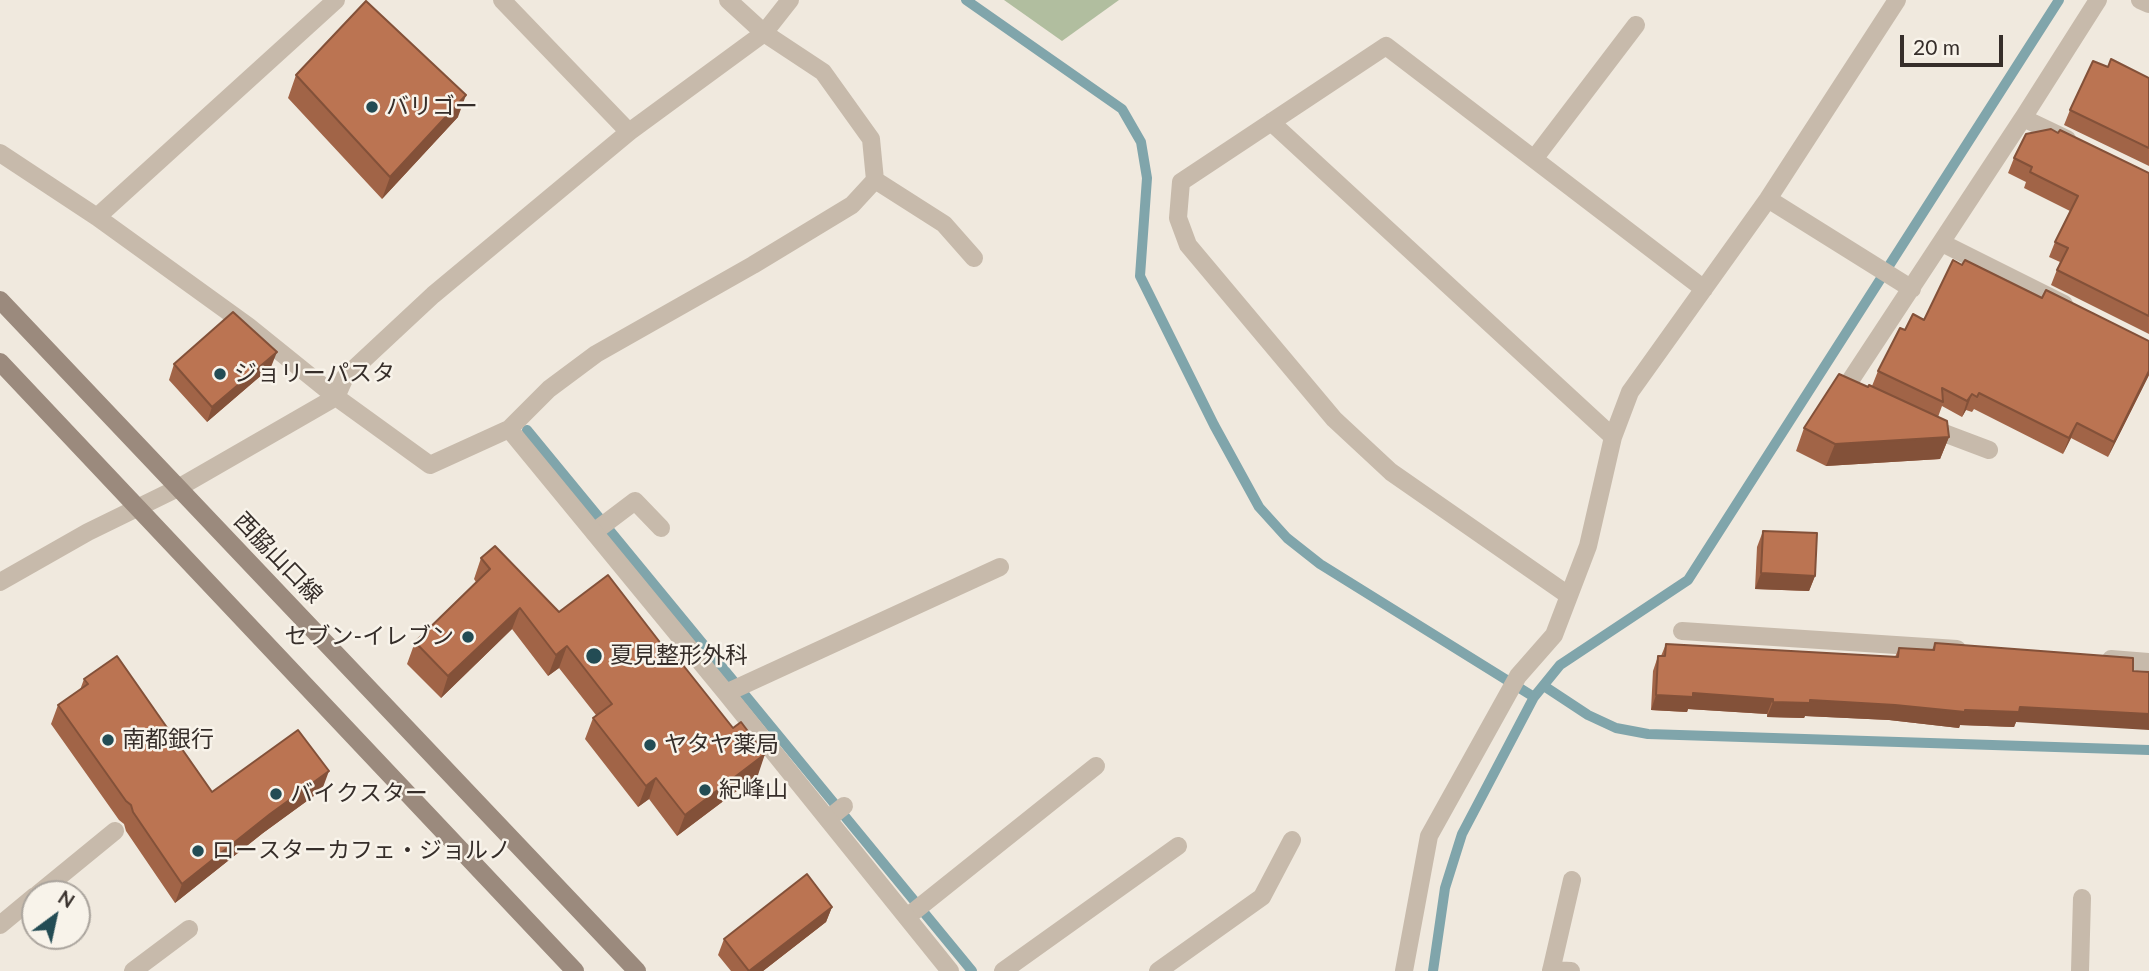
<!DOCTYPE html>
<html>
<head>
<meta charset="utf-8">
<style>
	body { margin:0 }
	#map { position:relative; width:2149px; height:971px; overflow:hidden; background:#f0e9de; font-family:Lato,sans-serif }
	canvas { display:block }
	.north { position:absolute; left:21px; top:880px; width:70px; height:70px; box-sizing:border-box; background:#f8f3ea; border:2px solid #aaa49d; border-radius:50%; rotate:33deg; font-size:19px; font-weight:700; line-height:28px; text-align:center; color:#362e2a }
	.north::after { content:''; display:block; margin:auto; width:24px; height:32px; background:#234c54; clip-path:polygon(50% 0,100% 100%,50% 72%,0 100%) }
	.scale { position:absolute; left:1900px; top:35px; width:103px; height:32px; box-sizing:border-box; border:4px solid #362e2a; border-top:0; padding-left:9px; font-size:21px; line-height:24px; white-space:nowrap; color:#362e2a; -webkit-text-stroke:5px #f8f3ea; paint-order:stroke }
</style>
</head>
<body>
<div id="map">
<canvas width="2149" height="971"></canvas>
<div class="north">N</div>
<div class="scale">20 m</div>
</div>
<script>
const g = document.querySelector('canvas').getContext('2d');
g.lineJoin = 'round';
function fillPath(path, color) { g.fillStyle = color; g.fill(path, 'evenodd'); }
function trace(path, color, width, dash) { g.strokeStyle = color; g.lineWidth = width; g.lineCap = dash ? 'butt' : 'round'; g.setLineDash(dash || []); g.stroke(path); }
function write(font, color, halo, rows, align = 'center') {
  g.font = font + ' Lato,"Noto Sans JP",sans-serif'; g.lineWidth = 5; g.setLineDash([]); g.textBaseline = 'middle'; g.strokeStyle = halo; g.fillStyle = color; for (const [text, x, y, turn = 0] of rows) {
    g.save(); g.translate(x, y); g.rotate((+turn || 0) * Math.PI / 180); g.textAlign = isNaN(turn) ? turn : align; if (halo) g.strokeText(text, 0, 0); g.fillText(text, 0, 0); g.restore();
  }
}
fillPath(new Path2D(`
	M 1004,0 L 1119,0 L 1062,41 Z`), '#b1be9f');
trace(new Path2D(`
	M 966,0 L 1122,109 L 1141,142 L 1147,178 L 1140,276 L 1214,425 L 1259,507 L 1287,538 L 1320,564 L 1534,697
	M 527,430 L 972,971
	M 1544,686 L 1588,715 L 1616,728 L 1648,734 L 2149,750
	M 1433,971 L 1445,888 L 1462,834 L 1534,697 L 1560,665 L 1688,580 L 2059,0`), '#80a5ab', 10);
trace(new Path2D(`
	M 594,532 L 635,501 L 661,528
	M 828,819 L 844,806
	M 907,917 L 1096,766`), '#c7baab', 18);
trace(new Path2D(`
	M 502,0 L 629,132
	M 728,0 L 764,33 L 823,72 L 871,139 L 875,180
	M 2140,0 L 2149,4
	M 1271,122 L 1613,437
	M 2067,139 L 2023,118 L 2098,0
	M 0,153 L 97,217 L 248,326 L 336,397 L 430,465 L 509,429 L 549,389 L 596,354 L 753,265 L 852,205 L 875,180 L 944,224 L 974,258
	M 1534,159 L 1636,25
	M 1768,199 L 1912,289
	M 97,217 L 336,0
	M 1942,243 L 2064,304
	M 1859,393 L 1846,387 L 2023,118
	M 1928,427 L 1989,450
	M 509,429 L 726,693 L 950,971
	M 0,582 L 88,532 L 178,488 L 336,397 L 345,377 L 433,295 L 629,132 L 764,33 L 790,0
	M 1568,595 L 1391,472 L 1334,419 L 1188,245 L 1178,218 L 1181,182 L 1386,46 L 1704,289
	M 1682,631 L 1957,649
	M 2111,659 L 2149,662
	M 726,693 L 1000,567
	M 38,894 L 115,831
	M 0,925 L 35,896
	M 1551,970 L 1571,971
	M 133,971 L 189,929
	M 1003,971 L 1178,846
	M 1158,971 L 1262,897 L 1292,840
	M 1404,971 L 1429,836 L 1518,676 L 1554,635 L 1588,546 L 1613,437 L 1630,392 L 1768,199 L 1897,0
	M 1551,971 L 1572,880
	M 2080,971 L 2082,898`), '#c7baab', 18);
trace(new Path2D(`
	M 0,300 L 637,971
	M 0,362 L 575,971`), '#9b8a7d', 18);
fillPath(new Path2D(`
	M 2108,67 L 2149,78 L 2149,166 L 2064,125 L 2070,110 Z
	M 296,75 L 458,117 L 382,199 L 288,98 Z
	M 2014,158 L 2149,173 L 2149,334 L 2051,285 L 2060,262 L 2049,257 L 2055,242 L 2070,211 L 2024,188 L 2026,182 L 2008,173 Z
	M 1962,265 L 2042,298 L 2149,341 L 2149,375 L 2108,457 L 2071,438 L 2063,454 L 1974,409 L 1972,412 L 1966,410 L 1962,417 L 1942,406 L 1938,417 L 1949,437 L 1940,459 L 1826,466 L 1796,451 L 1804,428 L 1868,387 L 1872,386 L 1878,371 L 1905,330 L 1924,320 Z
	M 174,364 L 271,367 L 207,422 L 169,380 Z
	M 1763,531 L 1815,576 L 1809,591 L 1755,589 L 1757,547 Z
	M 481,558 L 559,612 L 758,775 L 677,836 L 649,799 L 638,807 L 585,739 L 593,718 L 596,715 L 559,668 L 548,676 L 512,629 L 441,698 L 407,664 L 415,642 L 476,582 L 474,579 Z
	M 1935,643 L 2016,722 L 2014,727 L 1960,725 L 1959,728 L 1889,720 L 1805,716 L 1804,718 L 1767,717 L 1767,714 L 1688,709 L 1687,712 L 1651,710 L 1653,671 L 1658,656 L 1661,656 L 1666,644 L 1895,657 L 1899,648 L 1932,650 Z
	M 84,679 L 212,792 L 322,790 L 263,833 L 175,903 L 126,831 L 124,824 L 119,820 L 51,724 L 58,705 L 80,690 Z
	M 832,907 L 826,922 L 763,971 L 731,971 L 718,955 L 724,939 Z`), '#a16447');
fillPath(new Path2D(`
	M 466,95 L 458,117 L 382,199 L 390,177 Z
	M 277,352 L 271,367 L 207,422 L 212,407 Z
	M 2149,371 L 2149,375 L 2108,457 L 2114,442 Z
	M 1972,394 L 1966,410 L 1962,417 L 1967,401 Z
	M 2077,423 L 2071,438 L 2063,454 L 2069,438 Z
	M 1949,437 L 1940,459 L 1826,466 L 1835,444 Z
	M 1761,573 L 1815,576 L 1809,591 L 1755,589 Z
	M 520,608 L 512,629 L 441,698 L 448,676 Z
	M 567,646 L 559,668 L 548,676 L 556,655 Z
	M 1693,693 L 1773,699 L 1767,714 L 1688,709 L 1687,712 L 1651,710 L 1656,695 Z
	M 1810,700 L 1895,705 L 1965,710 L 2020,707 L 2149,714 L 2149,730 L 2016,722 L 2014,727 L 1960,725 L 1959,728 L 1889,720 L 1805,716 L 1804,718 L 1767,717 L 1773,702 Z
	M 765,754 L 758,775 L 677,836 L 685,815 Z
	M 329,771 L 322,790 L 263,833 L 175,903 L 182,884 L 270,814 Z
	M 656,778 L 649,799 L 638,807 L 646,786 Z
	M 832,907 L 826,922 L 763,971 L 749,971 Z`), '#835139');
const building = new Path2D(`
	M 366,1 L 466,95 L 390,177 L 296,75 Z
	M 2111,59 L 2149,78 L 2149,148 L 2070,110 L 2093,61 L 2108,67 Z
	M 2051,129 L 2058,133 L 2060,130 L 2149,173 L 2149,316 L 2057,270 L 2068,248 L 2055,242 L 2078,196 L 2030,172 L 2032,167 L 2014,158 L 2026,134 Z
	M 1953,260 L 1962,265 L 1965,260 L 2042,298 L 2046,290 L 2149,341 L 2149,371 L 2114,442 L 2077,423 L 2069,438 L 1979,393 L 1977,397 L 1972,394 L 1967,401 L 1942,388 L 1943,402 L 1878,371 L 1900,328 L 1905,330 L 1913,314 L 1924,320 Z
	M 233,312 L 277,352 L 212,407 L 174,364 Z
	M 1839,374 L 1868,387 L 1869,385 L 1947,421 L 1949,437 L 1835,444 L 1804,428 Z
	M 1763,531 L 1817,533 L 1815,576 L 1761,573 Z
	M 495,546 L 559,612 L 608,575 L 672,658 L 675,655 L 733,728 L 741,722 L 765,754 L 685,815 L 656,778 L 646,786 L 593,718 L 612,704 L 567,646 L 556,655 L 520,608 L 448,676 L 415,642 L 490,569 L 481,558 Z
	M 1935,643 L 2133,658 L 2133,671 L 2149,672 L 2149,714 L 2020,707 L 2019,712 L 1965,710 L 1965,712 L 1895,705 L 1810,700 L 1810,703 L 1773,702 L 1773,699 L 1693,693 L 1693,697 L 1656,695 L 1658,656 L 1665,656 L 1666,644 L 1898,657 L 1899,648 L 1934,650 Z
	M 117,656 L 212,792 L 298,730 L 329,771 L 270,814 L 182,884 L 133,812 L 131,805 L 126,801 L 58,705 L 88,684 L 84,679 Z
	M 807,874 L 832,907 L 749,971 L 724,939 Z`);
fillPath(building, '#bb7452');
trace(building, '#835139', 2);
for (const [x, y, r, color] of [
	[372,107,7,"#234c54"],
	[220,374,7,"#234c54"],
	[468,637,7,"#234c54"],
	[594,656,9,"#234c54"],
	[108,740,7,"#234c54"],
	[650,745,7,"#234c54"],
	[705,790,7,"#234c54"],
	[276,794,7,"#234c54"],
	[198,851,7,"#234c54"]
]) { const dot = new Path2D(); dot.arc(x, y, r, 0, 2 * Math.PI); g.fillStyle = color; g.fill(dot); trace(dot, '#f8f3ea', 2.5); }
write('23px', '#362e2a', '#f8f3ea', [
	["バリゴー",386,107],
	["ジョリーパスタ",234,374],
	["セブン-イレブン",454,637,"right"],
	["夏見整形外科",610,656],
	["南都銀行",122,740],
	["ヤタヤ薬局",664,745],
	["紀峰山",719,790],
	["バイクスター",290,794],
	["ロースターカフェ・ジョルノ",212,851]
], 'left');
write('23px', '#362e2a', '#f8f3ea', [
	["西脇山口線",278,558,46]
]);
</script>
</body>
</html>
